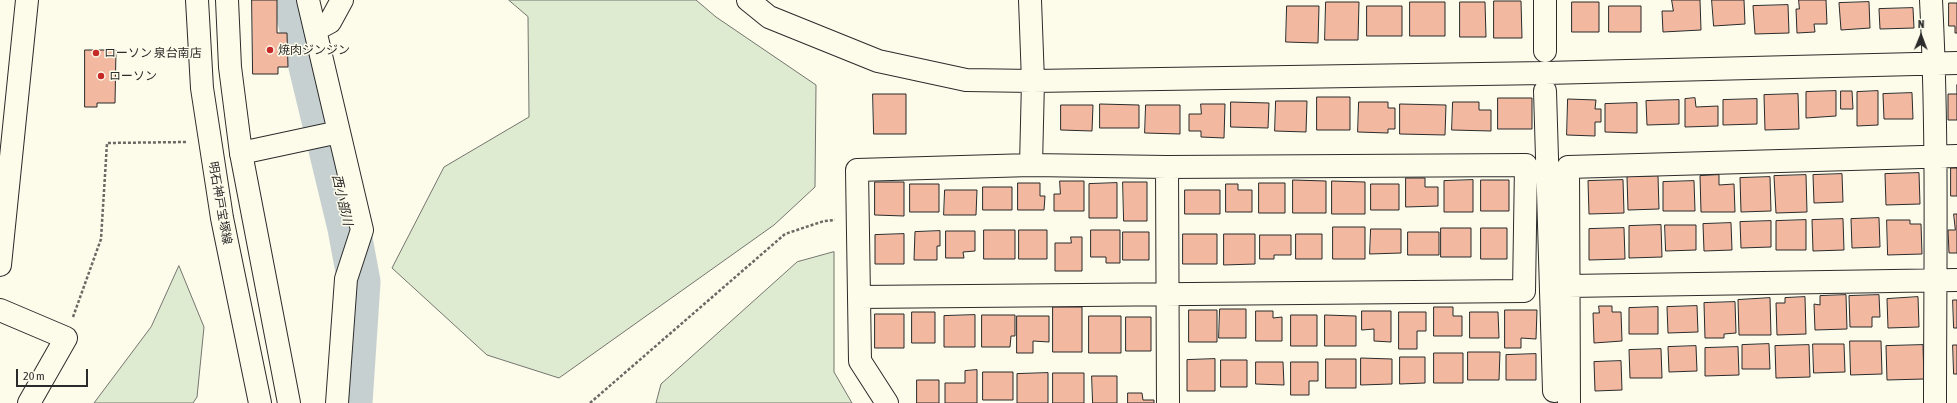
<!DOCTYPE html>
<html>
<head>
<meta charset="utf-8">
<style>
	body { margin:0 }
	#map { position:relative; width:1957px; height:403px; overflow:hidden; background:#fdfbea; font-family:"Asap Condensed",sans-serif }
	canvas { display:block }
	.north { position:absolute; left:1901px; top:16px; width:40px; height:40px; -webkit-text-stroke:3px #fdfbea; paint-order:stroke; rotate:1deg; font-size:11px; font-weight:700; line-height:16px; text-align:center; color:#2b2b2b }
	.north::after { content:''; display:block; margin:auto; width:14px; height:18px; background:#2b2b2b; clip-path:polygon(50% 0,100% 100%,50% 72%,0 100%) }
	.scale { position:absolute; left:16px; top:369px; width:72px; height:18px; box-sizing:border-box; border:2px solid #2b2b2b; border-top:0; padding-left:5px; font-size:12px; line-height:14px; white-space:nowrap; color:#2b2b2b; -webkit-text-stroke:3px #fdfbea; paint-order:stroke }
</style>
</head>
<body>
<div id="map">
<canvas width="1957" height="403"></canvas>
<div class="north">N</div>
<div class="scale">20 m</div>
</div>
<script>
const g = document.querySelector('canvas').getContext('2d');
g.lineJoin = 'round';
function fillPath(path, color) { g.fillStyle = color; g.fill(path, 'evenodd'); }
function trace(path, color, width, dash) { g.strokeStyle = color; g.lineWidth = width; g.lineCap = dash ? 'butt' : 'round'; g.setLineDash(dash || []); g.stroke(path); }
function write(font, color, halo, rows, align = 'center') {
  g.font = font + ' "Asap Condensed","Noto Sans JP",sans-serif'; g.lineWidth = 3; g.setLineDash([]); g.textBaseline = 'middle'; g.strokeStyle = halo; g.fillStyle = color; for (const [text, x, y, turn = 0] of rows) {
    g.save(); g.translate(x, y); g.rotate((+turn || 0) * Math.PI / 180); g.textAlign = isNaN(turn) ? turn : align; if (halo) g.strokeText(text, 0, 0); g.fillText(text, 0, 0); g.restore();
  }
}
const green = new Path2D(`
	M 509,0 L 696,0 L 716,17 L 816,85 L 815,187 L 774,225 L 559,378 L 487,355 L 392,268 L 444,167 L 529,117 L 528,17 Z
	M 834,252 L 834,372 L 852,403 L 656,403 L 661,384 L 797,262 Z
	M 179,266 L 204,327 L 197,397 L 193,403 L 94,403 L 151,327 Z`);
fillPath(green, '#deebd1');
trace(green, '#74746e', 1);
trace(new Path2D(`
	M 294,0 L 349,228 L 359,282 L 351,403`), '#c7d0d0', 43);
const building = new Path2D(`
	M 252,0 L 277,0 L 277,33 L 287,33 L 288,67 L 278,67 L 278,74 L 253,74 Z
	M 1672,0 L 1700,0 L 1701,30 L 1663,32 L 1662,11 L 1673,11 Z
	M 1712,0 L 1744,0 L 1745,24 L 1714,26 Z
	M 1799,0 L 1826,0 L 1827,24 L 1814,24 L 1815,32 L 1797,33 L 1796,9 L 1799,9 Z
	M 1494,1 L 1521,1 L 1522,38 L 1494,38 Z
	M 1326,2 L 1359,2 L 1358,40 L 1325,40 Z
	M 1410,2 L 1445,2 L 1445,36 L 1410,36 Z
	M 1460,2 L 1485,2 L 1486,37 L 1460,37 Z
	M 1572,2 L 1599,2 L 1599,32 L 1572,32 Z
	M 1869,2 L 1870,28 L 1841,30 L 1839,3 Z
	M 1949,3 L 1957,3 L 1957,33 L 1955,33 L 1955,26 L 1949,26 Z
	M 1788,5 L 1789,33 L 1755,34 L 1753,6 Z
	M 1287,6 L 1319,6 L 1318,43 L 1286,42 Z
	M 1367,6 L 1402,6 L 1402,36 L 1367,36 Z
	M 1609,6 L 1641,6 L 1641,32 L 1609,32 Z
	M 1913,8 L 1914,28 L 1880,29 L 1879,9 Z
	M 85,50 L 116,50 L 115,103 L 97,103 L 97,107 L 85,107 Z
	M 1957,85 L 1957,120 L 1948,120 L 1948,94 L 1957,94 Z
	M 1836,91 L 1836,116 L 1806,118 L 1806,92 Z
	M 1841,91 L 1852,91 L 1853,109 L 1841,109 Z
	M 1878,91 L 1878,125 L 1857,126 L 1857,92 Z
	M 1912,93 L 1913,119 L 1884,119 L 1883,94 Z
	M 873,94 L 906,94 L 906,134 L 874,134 Z
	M 1798,94 L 1799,129 L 1765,130 L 1764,95 Z
	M 1317,97 L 1350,97 L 1350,130 L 1317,130 Z
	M 1498,98 L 1532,98 L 1532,129 L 1498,129 Z
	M 1695,98 L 1696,107 L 1718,106 L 1718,126 L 1685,127 L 1685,99 Z
	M 1568,99 L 1596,100 L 1595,109 L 1601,109 L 1601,122 L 1595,122 L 1595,136 L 1567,135 Z
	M 1757,99 L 1757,124 L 1723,125 L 1723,100 Z
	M 1679,100 L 1679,124 L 1647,125 L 1646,101 Z
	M 1276,101 L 1307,101 L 1306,132 L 1275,131 Z
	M 1231,102 L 1269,103 L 1268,128 L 1231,127 Z
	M 1359,102 L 1388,102 L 1388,108 L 1395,108 L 1395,129 L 1388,129 L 1388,133 L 1358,132 Z
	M 1453,102 L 1479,102 L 1479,110 L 1491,110 L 1491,131 L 1452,130 Z
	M 1637,103 L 1637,133 L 1605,132 L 1605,104 Z
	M 1100,104 L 1139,105 L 1139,128 L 1100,128 Z
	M 1201,104 L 1225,104 L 1224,138 L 1201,137 L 1201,131 L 1189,131 L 1189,114 L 1201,114 Z
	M 1400,104 L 1446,105 L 1445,135 L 1400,134 Z
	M 1061,105 L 1093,105 L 1092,131 L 1061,130 Z
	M 1146,105 L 1180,105 L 1180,134 L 1145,133 Z
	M 1951,168 L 1957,168 L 1957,196 L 1951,196 Z
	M 1919,173 L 1920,204 L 1886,205 L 1885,174 Z
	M 1842,174 L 1843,202 L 1814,203 L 1813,175 Z
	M 1719,175 L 1719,185 L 1734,184 L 1735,212 L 1701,212 L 1700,176 Z
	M 1806,175 L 1807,212 L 1776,213 L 1774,176 Z
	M 1658,176 L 1659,209 L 1628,210 L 1627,177 Z
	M 1770,177 L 1771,211 L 1741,212 L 1740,178 Z
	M 1406,178 L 1425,178 L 1425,187 L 1438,187 L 1438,206 L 1406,207 Z
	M 1293,180 L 1326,181 L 1326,213 L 1293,213 Z
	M 1473,180 L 1473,212 L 1444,212 L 1444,181 Z
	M 1481,180 L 1509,180 L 1509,211 L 1481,211 Z
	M 1623,180 L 1624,213 L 1589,214 L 1588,181 Z
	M 1060,181 L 1084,181 L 1084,211 L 1054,211 L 1054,194 L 1060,194 Z
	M 1332,181 L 1365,182 L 1365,214 L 1332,214 Z
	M 1694,181 L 1695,211 L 1663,211 L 1663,182 Z
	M 875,182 L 904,182 L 904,216 L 875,215 Z
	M 1123,182 L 1147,182 L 1147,221 L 1124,221 Z
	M 1018,183 L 1040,183 L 1040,196 L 1045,196 L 1044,210 L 1018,210 Z
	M 1117,183 L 1117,218 L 1089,218 L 1089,184 Z
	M 1259,183 L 1285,183 L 1285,213 L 1259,213 Z
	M 910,184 L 939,184 L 939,212 L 910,212 Z
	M 1226,184 L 1238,184 L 1238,190 L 1252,190 L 1252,212 L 1226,212 Z
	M 1371,184 L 1399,184 L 1399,210 L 1371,210 Z
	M 983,187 L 1012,187 L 1012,210 L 983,210 Z
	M 945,190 L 977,190 L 976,215 L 944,215 Z
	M 1185,190 L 1220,190 L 1220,214 L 1185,214 Z
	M 1954,214 L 1957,214 L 1957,253 L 1949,253 L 1948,230 L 1955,230 Z
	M 1879,218 L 1880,247 L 1852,248 L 1851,219 Z
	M 1843,219 L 1844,250 L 1813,251 L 1812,220 Z
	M 1806,220 L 1806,250 L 1776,250 L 1776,221 Z
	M 1887,220 L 1910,220 L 1910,224 L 1921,224 L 1922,254 L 1888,255 Z
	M 1771,221 L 1771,247 L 1741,248 L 1740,222 Z
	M 1731,223 L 1732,250 L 1704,251 L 1703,224 Z
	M 1661,225 L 1662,257 L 1629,258 L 1629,226 Z
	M 1665,225 L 1696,225 L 1696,250 L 1666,251 Z
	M 1333,227 L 1365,227 L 1365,259 L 1333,259 Z
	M 1441,228 L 1471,228 L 1471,257 L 1441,257 Z
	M 1481,228 L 1507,228 L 1507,259 L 1481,259 Z
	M 1624,228 L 1625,259 L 1589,260 L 1589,229 Z
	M 1371,229 L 1401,229 L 1401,253 L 1370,254 Z
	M 984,230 L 1015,230 L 1015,259 L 984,259 Z
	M 1019,230 L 1047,230 L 1047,259 L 1019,259 Z
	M 1091,230 L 1120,230 L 1120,263 L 1106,263 L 1106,257 L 1091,257 Z
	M 940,231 L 940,246 L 937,246 L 937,260 L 914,260 L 915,232 Z
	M 946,231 L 975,231 L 975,251 L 963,252 L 964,258 L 946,258 Z
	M 1123,232 L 1149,232 L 1149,260 L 1123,260 Z
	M 1408,232 L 1439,232 L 1439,255 L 1408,255 Z
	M 904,234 L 904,264 L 875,264 L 875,235 Z
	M 1183,234 L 1217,234 L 1217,264 L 1183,264 Z
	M 1224,234 L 1255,234 L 1255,264 L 1224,265 Z
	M 1296,234 L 1322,234 L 1322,259 L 1296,259 Z
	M 1260,235 L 1291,235 L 1291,255 L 1274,255 L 1274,259 L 1260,259 Z
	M 1071,237 L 1082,237 L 1082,271 L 1055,271 L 1055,243 L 1071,243 Z
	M 1846,295 L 1847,329 L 1815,330 L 1814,304 L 1820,305 L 1820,296 Z
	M 1879,295 L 1880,317 L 1872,317 L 1872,327 L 1850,327 L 1849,296 Z
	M 1805,297 L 1806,334 L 1777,335 L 1776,303 L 1785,303 L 1785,298 Z
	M 1918,297 L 1919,327 L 1888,328 L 1887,299 Z
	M 1770,298 L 1771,335 L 1739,335 L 1738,300 Z
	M 1953,300 L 1957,300 L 1957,328 L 1954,328 Z
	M 1735,302 L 1736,333 L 1724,334 L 1724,338 L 1705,338 L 1704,303 Z
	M 1599,306 L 1612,306 L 1612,312 L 1621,312 L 1622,341 L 1594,343 L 1593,313 L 1599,313 Z
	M 1697,306 L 1698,332 L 1668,333 L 1667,307 Z
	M 1053,307 L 1082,307 L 1082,352 L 1053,352 Z
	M 1434,307 L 1453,307 L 1453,316 L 1462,316 L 1462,336 L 1434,336 Z
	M 1658,307 L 1658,334 L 1629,334 L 1629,308 Z
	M 1220,309 L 1246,309 L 1246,338 L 1219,338 Z
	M 1189,310 L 1217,310 L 1217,342 L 1189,342 Z
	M 1505,310 L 1537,310 L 1536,339 L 1521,338 L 1521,348 L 1505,348 Z
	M 1256,311 L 1273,311 L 1273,318 L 1282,317 L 1282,341 L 1256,341 Z
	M 1362,311 L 1391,311 L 1391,342 L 1374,341 L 1374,329 L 1362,330 Z
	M 912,312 L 935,312 L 935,343 L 912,343 Z
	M 1399,312 L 1426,312 L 1426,331 L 1417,331 L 1417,349 L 1399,349 Z
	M 1470,312 L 1498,312 L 1499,338 L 1470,338 Z
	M 875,314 L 904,314 L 904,348 L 875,348 Z
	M 975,315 L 975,347 L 944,347 L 944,316 Z
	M 982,315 L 1015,315 L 1015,336 L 1011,336 L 1010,347 L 982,347 Z
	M 1291,315 L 1317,315 L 1317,346 L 1291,346 Z
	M 1325,315 L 1356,316 L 1356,346 L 1325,346 Z
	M 1017,316 L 1049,316 L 1049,342 L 1033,341 L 1033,353 L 1017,353 Z
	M 1089,316 L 1121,316 L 1121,353 L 1089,353 Z
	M 1126,317 L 1151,317 L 1151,351 L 1126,351 Z
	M 1850,341 L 1881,341 L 1882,374 L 1851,375 Z
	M 1769,344 L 1770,369 L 1742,369 L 1742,345 Z
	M 1813,344 L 1844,344 L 1845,372 L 1814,373 Z
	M 1809,345 L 1810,377 L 1776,378 L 1775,346 Z
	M 1923,345 L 1924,379 L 1887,380 L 1886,346 Z
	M 1953,345 L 1957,345 L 1957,374 L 1954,374 Z
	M 1696,346 L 1697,371 L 1669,372 L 1668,347 Z
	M 1738,347 L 1739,375 L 1705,376 L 1705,348 Z
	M 1661,349 L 1662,378 L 1630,378 L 1629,350 Z
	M 1468,352 L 1500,352 L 1499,380 L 1468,380 Z
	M 1434,353 L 1463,353 L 1463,383 L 1434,383 Z
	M 1536,354 L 1536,380 L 1506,380 L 1506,355 Z
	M 1400,357 L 1425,357 L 1425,383 L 1400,384 Z
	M 1361,358 L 1392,359 L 1392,384 L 1361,385 Z
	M 1215,359 L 1215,391 L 1187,391 L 1187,360 Z
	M 1326,359 L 1356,359 L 1356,388 L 1326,388 Z
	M 1221,360 L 1247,360 L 1247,387 L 1221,387 Z
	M 1621,361 L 1622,390 L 1595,391 L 1594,362 Z
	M 1256,362 L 1283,362 L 1284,385 L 1256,384 Z
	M 1291,362 L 1318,362 L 1318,381 L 1309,381 L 1309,395 L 1291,395 Z
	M 977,370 L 977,403 L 945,403 L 945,383 L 965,383 L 965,371 Z
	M 983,372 L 1013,372 L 1013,400 L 983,400 Z
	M 1048,373 L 1048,403 L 1017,403 L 1017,374 Z
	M 1053,373 L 1084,373 L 1084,403 L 1053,403 Z
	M 1092,376 L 1117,376 L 1117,403 L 1093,403 Z
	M 917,380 L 939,380 L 939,403 L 917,403 Z
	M 1128,393 L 1142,393 L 1143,400 L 1154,400 L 1154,403 L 1128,403 Z`);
fillPath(building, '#f2b8a0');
trace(building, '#2b2b2b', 1);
const minor = new Path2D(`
	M 308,0 L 362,230 L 346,279 L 337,403
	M 748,0 L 769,17 L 878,61 L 966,80 L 1033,81 L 1545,73 L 1957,63
	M 1030,0 L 1033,81 L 1031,165
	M 1931,0 C 1938,134 1935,269 1935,403
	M 315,30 L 330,22 L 342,0
	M 1545,51 L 1545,0
	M 1545,91 L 1554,391
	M 241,153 L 339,132
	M 1167,167 L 1168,403
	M 0,265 L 27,0
	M 1568,286 L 1957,280
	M 859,297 L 1524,291 L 1526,165 L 1167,167 L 1031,165 L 857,170 L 860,361 L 887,403
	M 0,310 L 66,338 L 29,403
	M 1569,403 L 1568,167 L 1957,156`);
const major = new Path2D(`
	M 197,0 L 202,88 L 222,218 L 260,403
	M 227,0 L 230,67 L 241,153 L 289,403`);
trace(minor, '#2b2b2b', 24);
trace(major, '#2b2b2b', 24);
trace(new Path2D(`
	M 73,317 L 101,239 L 107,143 L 186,142
	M 590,403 L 785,234 L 824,221 L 835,220`), '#6a6964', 2.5, [3, 2]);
trace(minor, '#fdfbea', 22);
trace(major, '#fdfbea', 22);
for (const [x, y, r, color] of [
	[270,50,4,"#c62828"],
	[96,53,4,"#c62828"],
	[101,76,4,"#c62828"]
]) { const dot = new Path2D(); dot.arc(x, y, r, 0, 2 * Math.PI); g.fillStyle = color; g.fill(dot); trace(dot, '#fdfbea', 1.5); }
write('12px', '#2b2b2b', '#fdfbea', [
	["焼肉ジンジン",278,50],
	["ローソン 泉台南店",104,53],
	["ローソン",109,76]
], 'left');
write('12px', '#2b2b2b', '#fdfbea', [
	["明石神戸宝塚線",220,203,80]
]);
write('italic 13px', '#2b2b2b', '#fdfbea', [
	["西小部川",342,200,77]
]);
</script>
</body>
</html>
